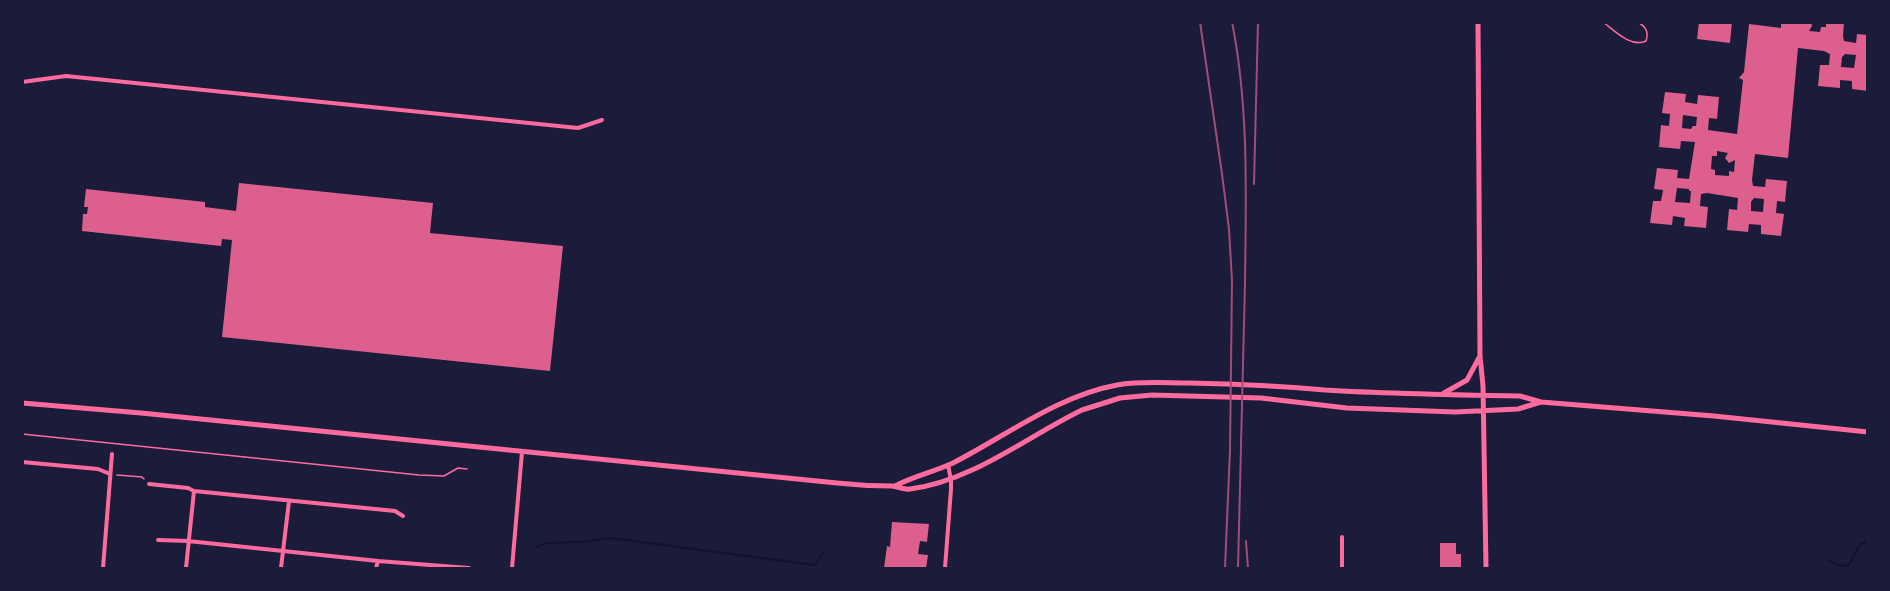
<!DOCTYPE html>
<html>
<head>
<meta charset="utf-8">
<style>
	body { margin:0 }
	#map { position:relative; width:1890px; height:591px; overflow:hidden; background:#1b1b3a; font-family:Commissioner,sans-serif }
	canvas { display:block }
	.frame { position:absolute; inset:0; border:24px solid #1b1b3a; pointer-events:none }
</style>
</head>
<body>
<div id="map">
<canvas width="1890" height="591"></canvas>
<div class="frame"></div>
</div>
<script>
const g = document.querySelector('canvas').getContext('2d');
g.lineJoin = 'round';
function trace(path, color, width, dash) { g.strokeStyle = color; g.lineWidth = width; g.lineCap = dash ? 'butt' : 'round'; g.setLineDash(dash || []); g.stroke(path); }
function fillPath(path, color) { g.fillStyle = color; g.fill(path, 'evenodd'); }
trace(new Path2D(`
	M 536,547 L 546,543 L 580,542 L 611,538 L 814,565 L 823,553
	M 1828,560 L 1841,566 L 1849,565 L 1860,544 L 1868,541`), '#12122b', 2);
fillPath(new Path2D(`
	M 1699,22 L 1732,22 L 1730,43 L 1697,39 Z
	M 1781,22 L 1811,22 L 1812,26 L 1809,31 L 1820,32 L 1821,27 L 1826,27 L 1826,22 L 1844,22 L 1843,36 L 1844,41 L 1856,43 L 1857,34 L 1868,35 L 1868,91 L 1852,89 L 1852,81 L 1840,80 L 1840,88 L 1818,86 L 1820,65 L 1829,65 L 1830,54 L 1824,51 L 1798,48 L 1788,158 L 1755,154 L 1752,180 L 1753,186 L 1765,187 L 1766,179 L 1787,181 L 1785,202 L 1777,201 L 1776,213 L 1784,214 L 1781,236 L 1761,234 L 1761,225 L 1749,224 L 1748,232 L 1727,230 L 1729,209 L 1737,210 L 1738,198 L 1707,193 L 1701,194 L 1700,206 L 1708,207 L 1706,228 L 1684,226 L 1685,218 L 1673,216 L 1672,225 L 1650,223 L 1653,201 L 1661,201 L 1663,190 L 1654,189 L 1657,168 L 1678,170 L 1677,178 L 1689,179 L 1695,142 L 1681,141 L 1680,149 L 1659,147 L 1661,125 L 1669,126 L 1670,114 L 1662,113 L 1665,92 L 1686,94 L 1685,102 L 1697,104 L 1698,95 L 1719,97 L 1717,119 L 1709,118 L 1708,130 L 1737,134 L 1743,80 L 1739,78 L 1744,72 L 1749,24 L 1781,28 ZM 1845,54 L 1856,55 L 1854,68 L 1841,67 L 1842,57 ZM 1683,115 L 1697,117 L 1696,126 L 1693,126 L 1691,129 L 1682,128 ZM 1717,151 L 1728,153 L 1725,158 L 1729,163 L 1735,160 L 1734,172 L 1729,171 L 1729,176 L 1715,175 L 1715,170 L 1711,169 L 1712,156 L 1717,156 ZM 1677,188 L 1689,189 L 1689,191 L 1691,191 L 1690,203 L 1675,202 ZM 1754,198 L 1764,199 L 1763,212 L 1751,211 L 1751,202 Z
	M 239,183 L 433,203 L 430,233 L 563,246 L 550,371 L 222,337 L 232,240 L 222,239 L 221,246 L 82,231 L 83,214 L 87,214 L 88,207 L 84,207 L 86,189 L 205,202 L 205,207 L 236,211 Z
	M 892,522 L 929,524 L 927,542 L 920,541 L 918,554 L 928,555 L 926,568 L 884,568 L 887,546 L 890,547 Z
	M 1440,543 L 1456,543 L 1456,554 L 1461,554 L 1461,568 L 1440,568 Z`), '#dd5f8e');
trace(new Path2D(`
	M 22,434 L 419,475 L 444,476 L 458,468 L 467,469
	M 117,475 L 142,477 L 144,479`), '#ff6b9d', 1.5);
trace(new Path2D(`
	M 1603,22 C 1615,31 1631,48 1646,41 C 1649,32 1646,27 1638,22`), '#ff6b9d', 1.5);
trace(new Path2D(`
	M 22,82 L 66,76 L 578,128 L 602,120
	M 22,462 L 98,469 L 110,474
	M 149,484 L 188,488 L 194,491
	M 1342,537 L 1342,568
	M 158,540 L 188,541 L 378,561 L 469,568
	M 103,568 L 112,454
	M 186,568 L 194,491 L 395,511 L 403,516
	M 281,568 L 289,501
	M 376,568 L 378,561
	M 512,568 L 522,452
	M 945,568 L 951,489 L 951,480 L 948,465`), '#ff6b9d', 4);
trace(new Path2D(`
	M 1478,22 L 1480,356 L 1483,386 L 1486,568
	M 1444,393 L 1467,380 L 1480,356
	M 22,403 L 141,413 L 837,483 C 855,485 874,486 892,486 C 899,487 904,490 910,489 C 971,482 1028,436 1082,410 L 1120,398 L 1152,395 L 1261,398 L 1347,408 L 1455,412 L 1518,409 L 1541,402
	M 895,486 C 913,476 934,472 953,463 C 1006,436 1057,396 1117,385 C 1140,381 1165,383 1189,383 C 1234,384 1280,386 1325,390 C 1390,394 1455,395 1520,396 L 1541,402 L 1714,416 L 1868,432`), '#ff6b9d', 5);
trace(new Path2D(`
	M 1200,22 L 1222,174 L 1229,229 L 1232,281 L 1230,450 L 1225,568
	M 1232,22 C 1249,107 1246,196 1245,282 C 1243,377 1240,473 1238,568
	M 1254,184 L 1258,22
	M 1246,541 L 1248,568`), '#a44b75', 2);
</script>
</body>
</html>
